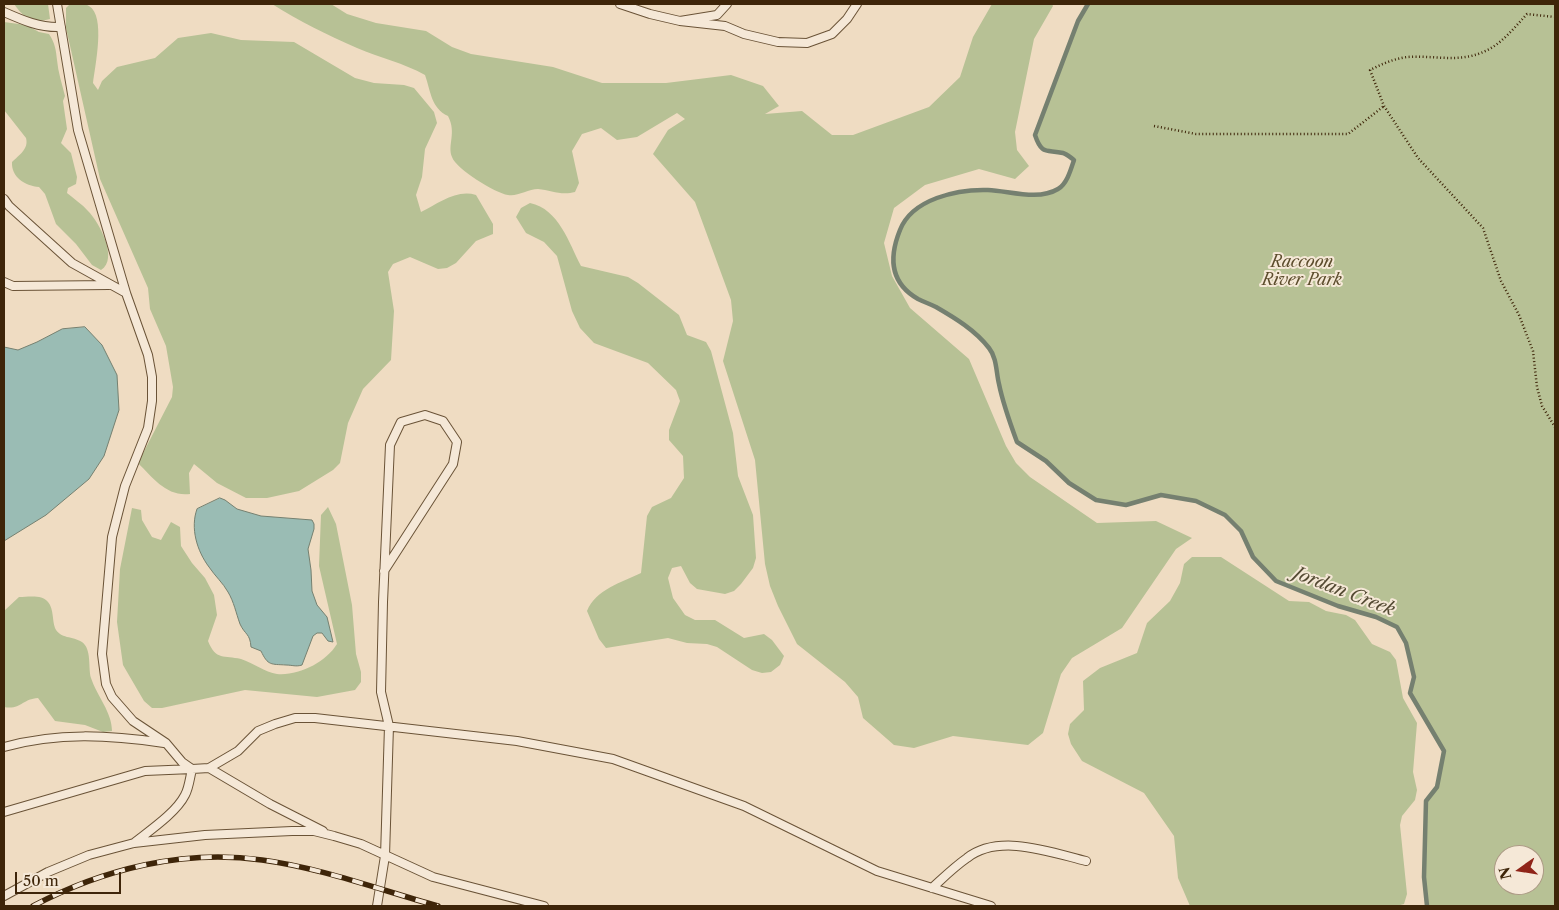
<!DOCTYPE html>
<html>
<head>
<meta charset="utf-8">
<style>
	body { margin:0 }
	#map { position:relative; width:1559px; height:910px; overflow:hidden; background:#efdcc2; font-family:"Libre Caslon Text",serif }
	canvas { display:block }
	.frame { position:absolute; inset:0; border:5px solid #3e2509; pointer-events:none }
	.north { position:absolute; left:1494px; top:845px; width:50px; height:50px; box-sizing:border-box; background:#f5e8d7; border:1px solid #ac9a85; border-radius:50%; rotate:257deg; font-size:14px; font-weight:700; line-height:20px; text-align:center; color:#3e2509 }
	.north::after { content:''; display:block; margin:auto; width:18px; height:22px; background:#8f2418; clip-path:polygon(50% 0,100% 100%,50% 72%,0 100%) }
	.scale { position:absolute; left:15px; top:872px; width:106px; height:22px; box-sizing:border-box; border:2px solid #3e2509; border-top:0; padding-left:6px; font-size:15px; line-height:18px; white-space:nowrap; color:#3e2509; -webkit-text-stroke:4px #f5e8d7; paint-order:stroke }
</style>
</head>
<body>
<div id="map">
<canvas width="1559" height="910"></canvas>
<div class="frame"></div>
<div class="north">N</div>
<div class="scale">50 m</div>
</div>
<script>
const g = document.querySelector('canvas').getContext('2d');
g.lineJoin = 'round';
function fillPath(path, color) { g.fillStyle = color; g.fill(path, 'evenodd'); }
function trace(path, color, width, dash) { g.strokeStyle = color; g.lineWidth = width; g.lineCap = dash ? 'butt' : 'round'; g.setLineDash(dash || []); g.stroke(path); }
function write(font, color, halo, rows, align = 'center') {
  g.font = font + ' "Libre Caslon Text",serif'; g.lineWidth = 4; g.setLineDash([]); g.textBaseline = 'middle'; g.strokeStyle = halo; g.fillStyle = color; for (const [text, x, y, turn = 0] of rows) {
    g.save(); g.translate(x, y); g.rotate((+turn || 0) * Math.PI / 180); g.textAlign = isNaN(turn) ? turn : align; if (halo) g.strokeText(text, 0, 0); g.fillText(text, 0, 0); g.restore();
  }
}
fillPath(new Path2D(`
	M 14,4 L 48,4 L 50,19 C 32,24 24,18 14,4 Z
	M 70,4 C 76,4 84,3 89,6 C 106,16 95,66 93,83 L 98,90 L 102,81 L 117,67 L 155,58 L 178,38 L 211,33 L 241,40 L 294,42 L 355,78 L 374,83 L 404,85 L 414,88 L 434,112 L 437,123 L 425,149 L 422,177 L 416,195 L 421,212 C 438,204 456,189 476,195 L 493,224 L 493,234 L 476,241 L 456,263 L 447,268 L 438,269 L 410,257 L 393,264 L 388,272 L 394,311 L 391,360 L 363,389 L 348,423 L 340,463 L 333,470 L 299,491 L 267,498 L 246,498 L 217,483 L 194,464 L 189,473 L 190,494 C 167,497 153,478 138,463 L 172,397 L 173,387 L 166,346 L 150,309 L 148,288 L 100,179 L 66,28 L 66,8 Z
	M 272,4 L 331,4 L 347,14 L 376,23 L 426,31 L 452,47 L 471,54 L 553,67 L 602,83 L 666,83 L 731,75 L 763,86 L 779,106 L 765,114 L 802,111 L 832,135 L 853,135 L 929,107 L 960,77 L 973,37 L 992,4 L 1052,4 L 1053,6 L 1034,39 L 1015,132 L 1017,150 L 1029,166 L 1015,179 L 979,169 L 925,185 L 894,208 L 884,243 L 892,276 L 910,308 L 969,359 L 1006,446 L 1016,463 L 1030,477 L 1097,523 L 1156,521 L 1192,538 L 1176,549 L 1122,628 L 1072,658 L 1061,674 L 1043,733 L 1028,745 L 953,736 L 914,748 L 894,745 L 863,718 L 858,697 L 845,682 L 797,644 L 778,606 L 770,586 L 765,564 L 755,460 L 723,361 L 733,321 L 731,300 L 695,202 L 653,154 L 668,130 L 685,119 L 677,113 L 637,137 L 617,140 L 601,128 L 582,134 L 572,151 L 579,183 L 575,192 C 561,196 551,190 538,189 C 528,189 517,197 508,195 C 495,193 456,169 452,157 C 447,145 457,133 448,116 C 431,108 431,92 425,75 C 404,63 380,58 357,48 C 327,35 299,21 272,4 Z
	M 1088,4 L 1555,4 L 1555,906 L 1427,906 L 1424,877 L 1426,801 L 1437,787 L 1444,751 L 1410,693 L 1414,677 L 1406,643 L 1397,627 L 1376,617 L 1338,606 L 1276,581 L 1253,557 L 1241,531 L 1225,515 L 1196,501 L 1161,495 L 1126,505 L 1096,500 L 1069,483 L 1046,461 L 1017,442 C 1010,423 1003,404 999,384 C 996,372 997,358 989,348 C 975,330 955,318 936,307 C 930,304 924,302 918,299 C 888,282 890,255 901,227 C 905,218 914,211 922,206 C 941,194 966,190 988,190 C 1010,191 1038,201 1058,189 C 1067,184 1071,169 1074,160 C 1071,158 1067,154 1063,153 C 1047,149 1042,156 1035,135 L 1078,21 ZM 1504,855 L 1534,855 L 1534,885 L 1504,885 Z
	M 4,22 L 26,25 L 39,32 L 49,34 C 55,43 56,50 57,60 C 58,72 62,84 65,96 L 63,101 L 67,129 L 61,143 L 71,153 L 77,177 L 76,184 L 68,188 L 67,193 C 74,199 82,204 88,211 C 99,222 119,259 101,270 L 92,265 L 76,244 L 56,224 L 45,194 L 39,187 C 25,186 11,177 12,162 C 19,155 29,149 26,138 L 4,110 Z
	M 530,203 C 559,209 569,243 581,266 L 628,277 L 638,283 L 679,315 L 687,335 L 706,342 L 711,351 L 733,433 L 738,476 L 753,515 L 756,558 L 753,568 L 741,584 L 734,591 L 725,594 L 697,589 L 690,583 L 681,566 L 672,568 L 668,578 L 673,598 L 685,615 L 695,620 L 715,620 L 744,638 L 764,634 L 772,640 L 784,656 L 780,665 L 771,672 L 762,673 L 752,670 L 717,647 L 707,644 L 687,643 L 668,638 L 606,648 L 599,639 L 587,611 C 596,589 621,583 641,573 L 647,516 L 652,507 L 671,498 L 684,478 L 683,456 L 669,440 L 669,430 L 680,401 L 676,390 L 648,363 L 594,343 L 580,328 L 572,311 L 557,256 L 544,242 L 526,233 L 516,217 L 521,208 Z
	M 328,507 L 336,524 L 352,605 L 356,654 L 361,672 L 361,682 L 355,690 L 317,697 L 245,690 L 162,708 L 152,708 L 144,701 L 123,665 L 117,622 L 120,569 L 132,508 L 141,510 L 142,520 L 152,537 L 161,540 L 171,522 L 180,527 L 181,546 L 192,563 L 205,578 L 214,595 L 217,615 L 208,641 C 216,661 224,655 241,659 C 253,663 265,672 277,674 C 299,676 326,662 337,644 L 319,566 L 321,515 Z
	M 1192,557 L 1221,557 L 1289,601 L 1309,602 L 1326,611 L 1346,615 L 1355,620 L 1372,644 L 1390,652 L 1396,660 L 1403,698 L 1417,723 L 1413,772 L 1417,790 L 1415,800 L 1402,816 L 1400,825 L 1407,894 L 1404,904 L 1397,906 L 1190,906 L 1178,878 L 1174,836 L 1144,793 L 1082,761 L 1071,744 L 1068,734 L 1070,724 L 1084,710 L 1083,681 L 1100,668 L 1137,653 L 1147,623 L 1170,601 L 1180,583 L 1184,564 Z
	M 19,597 C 28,597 42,594 48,602 C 54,609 52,620 55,628 C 60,639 73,636 82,642 C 92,649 88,668 91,678 C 97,696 112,712 112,731 L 103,732 L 85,725 L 55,721 L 38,698 C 22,699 21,710 4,707 L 4,611 Z`), '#b7c195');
const water = new Path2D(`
	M 85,327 L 102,345 L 117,375 L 119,410 L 104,456 L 89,479 L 46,515 L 4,541 L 4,347 L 18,350 L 37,342 L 62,329 Z
	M 220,498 L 225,500 L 237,509 L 261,516 L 312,520 L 314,524 L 314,529 L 308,549 L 311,570 L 312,591 L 317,605 L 327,617 L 333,642 L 328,641 L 322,633 L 317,633 L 313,636 L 302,665 C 296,667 292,665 286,665 C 271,664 268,666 261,651 L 251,647 C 250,633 245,635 240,624 C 236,613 234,602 228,592 C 223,583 215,576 209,567 C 197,551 190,528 197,509 Z`);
fillPath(water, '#9abcb4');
trace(water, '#758070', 1);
trace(new Path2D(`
	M 1088,4 L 1078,21 L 1035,135 C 1042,156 1047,149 1063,153 C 1067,154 1071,158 1074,160 C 1071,169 1067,184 1058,189 C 1038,201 1010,191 988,190 C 957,189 912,199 900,230 C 889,257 890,283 918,299 C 924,302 930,304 936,307 C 955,318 975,330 989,348 C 997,358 996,372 999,384 C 1003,404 1010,423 1017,442 L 1046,461 L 1069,483 L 1096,500 L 1126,505 L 1161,495 L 1196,501 L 1225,515 L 1241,531 L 1253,557 L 1276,581 L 1338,606 L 1376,617 L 1397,627 L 1406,643 L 1414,677 L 1410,693 L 1444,751 L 1437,787 L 1426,801 L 1424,877 L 1427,906`), '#758070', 4.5);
const lane = new Path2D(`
	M 57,4 L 78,130 L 126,293 L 148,355 L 152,377 L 152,401 L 148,428 L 125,486 L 112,537 L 102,654 L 106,684 L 112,697 L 133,721 L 166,743 L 182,762 L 192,769 L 209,768 L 238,751 L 258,731 L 275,724 L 295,718 L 315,718 L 517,741 L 613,759 L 744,806 L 877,871 L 991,906
	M 620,4 L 650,14 L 680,21 L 717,15 L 727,4
	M 4,12 C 22,20 40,28 61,27
	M 680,21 L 725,26 L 744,34 L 778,42 L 807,43 L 832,34 L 847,19 L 857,4
	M 4,199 L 9,206 L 72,263 L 126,293
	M 4,282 L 13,286 L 109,285
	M 4,747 C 58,732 109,735 164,743
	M 209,768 L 270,804 L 323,831
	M 4,812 L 145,771 L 192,769 C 190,777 189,788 185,795 C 176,813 149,831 134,843
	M 932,888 C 943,878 954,867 967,858 C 999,833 1050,852 1086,861
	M 4,896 L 48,872 L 89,855 L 134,843 L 205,835 L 292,831 L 314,831 L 334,836 L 361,844 L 433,877 L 544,906
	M 377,906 L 385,856 L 389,726 L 381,692 L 383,602 L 390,445 L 401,422 L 425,415 L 443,421 L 457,442 L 453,464 L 384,571`);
trace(lane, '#6a5337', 10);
trace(new Path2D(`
	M 1555,17 L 1527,14 C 1514,28 1501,45 1483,52 C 1459,63 1432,55 1407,57 C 1393,59 1382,64 1370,70 L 1384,106 L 1418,158 L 1483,228 L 1501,281 L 1519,315 L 1533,351 L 1537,387 L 1542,406 L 1555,427
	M 1154,126 L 1196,134 L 1348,134 L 1384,106`), '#3e2509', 2.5, [1, 2.5]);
trace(lane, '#f5e8d7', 8);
const rail = new Path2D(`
	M 33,906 C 103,869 183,849 262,860 C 322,868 380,890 438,906`);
trace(rail, '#3e2509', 5.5);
trace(rail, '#f5e8d7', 4, [11]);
write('italic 16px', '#5c4c2c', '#f5e8d7', [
	["Raccoon",1302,262],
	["River Park",1302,280]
]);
write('italic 18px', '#554b34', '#f5e8d7', [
	["Jordan Creek",1344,592,21]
]);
</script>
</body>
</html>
